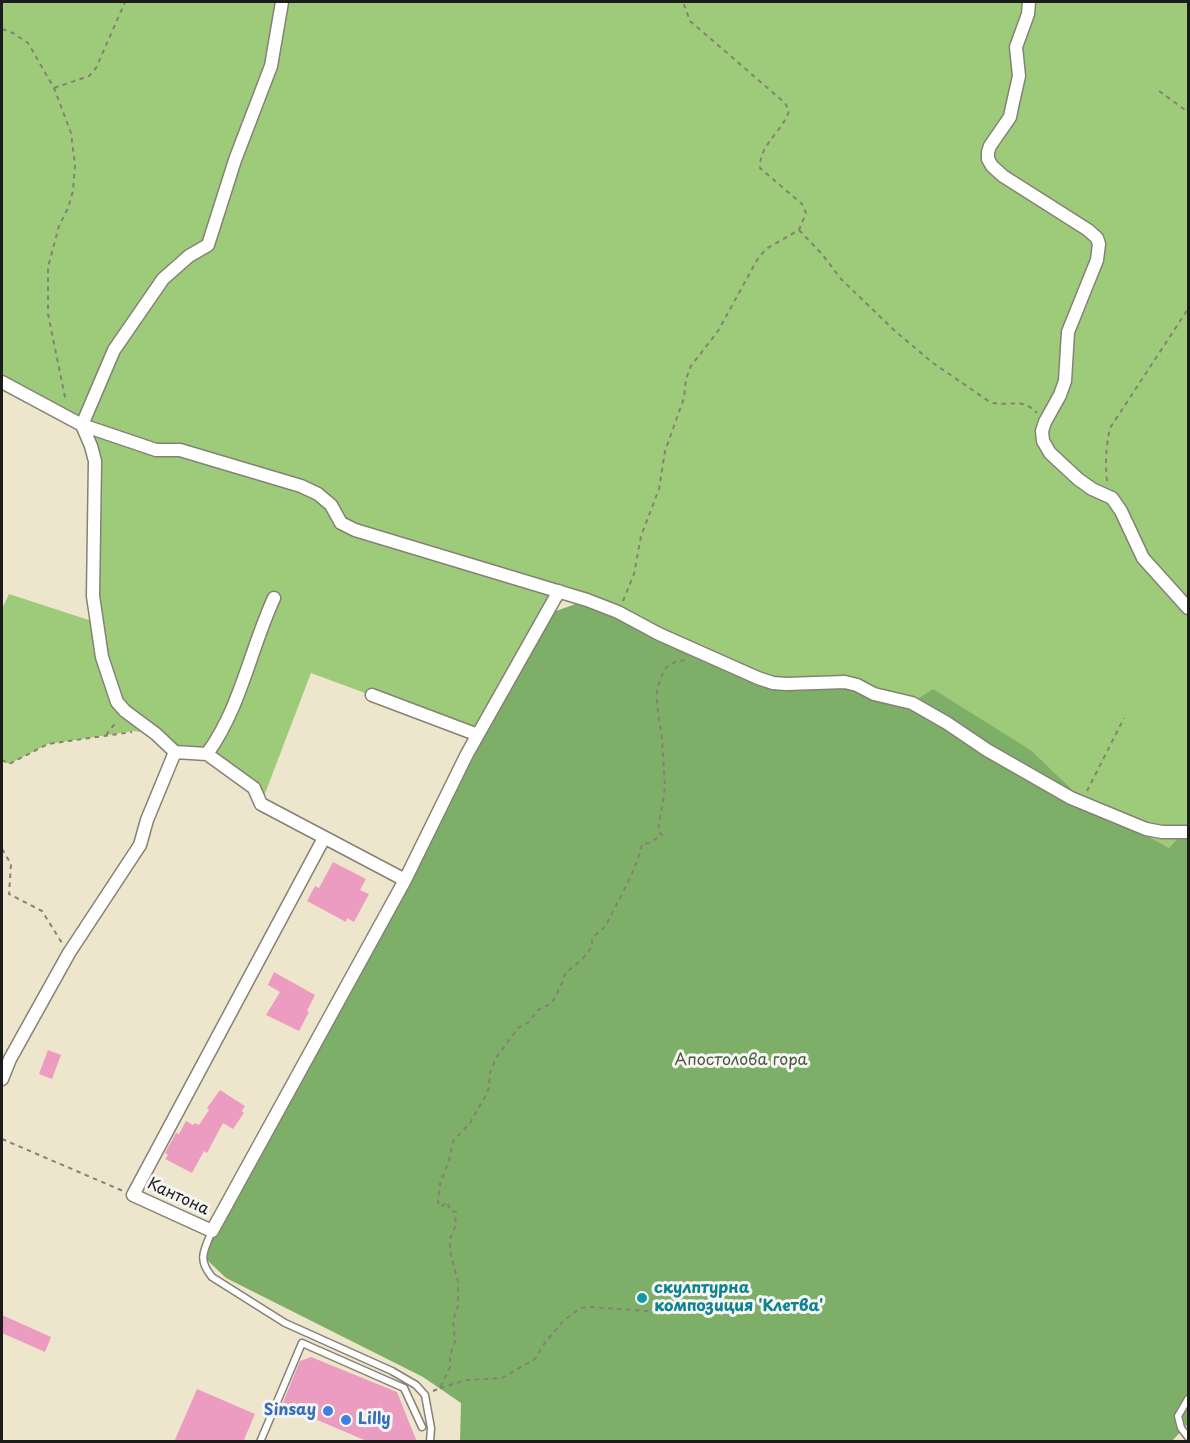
<!DOCTYPE html>
<html>
<head>
<meta charset="utf-8">
<style>
	body { margin:0 }
	#map { position:relative; width:1190px; height:1443px; overflow:hidden; background:#eee6cc; font-family:"Playpen Sans",sans-serif }
	canvas { display:block }
	.frame { position:absolute; inset:0; border:3px solid #1c1c1c; pointer-events:none }
</style>
</head>
<body>
<div id="map">
<canvas width="1190" height="1443"></canvas>
<div class="frame"></div>
</div>
<script>
const g = document.querySelector('canvas').getContext('2d');
g.lineJoin = 'round';
function fillPath(path, color) { g.fillStyle = color; g.fill(path, 'evenodd'); }
function trace(path, color, width, dash) { g.strokeStyle = color; g.lineWidth = width; g.lineCap = dash ? 'butt' : 'round'; g.setLineDash(dash || []); g.stroke(path); }
function write(font, color, halo, rows, align = 'center') {
  g.font = font + ' "Playpen Sans",sans-serif'; g.lineWidth = 6; g.setLineDash([]); g.textBaseline = 'middle'; g.strokeStyle = halo; g.fillStyle = color; for (const [text, x, y, turn = 0] of rows) {
    g.save(); g.translate(x, y); g.rotate((+turn || 0) * Math.PI / 180); g.textAlign = isNaN(turn) ? turn : align; if (halo) g.strokeText(text, 0, 0); g.fillText(text, 0, 0); g.restore();
  }
}
fillPath(new Path2D(`
	M 2,2 L 1188,2 L 1188,826 L 1169,848 L 1079,796 L 1032,751 L 912,703 L 786,684 L 559,591 L 478,735 L 311,673 L 261,804 L 254,788 L 207,754 L 175,752 L 156,734 L 134,731 L 48,744 L 9,764 L 2,760 L 2,609 L 9,594 L 95,622 L 95,461 L 82,425 L 2,382 Z`), '#9ecb79');
fillPath(new Path2D(`
	M 587,600 L 758,678 L 826,681 L 912,703 L 933,689 L 1032,751 L 1079,796 L 1169,848 L 1188,826 L 1188,1424 L 1172,1441 L 460,1441 L 461,1403 L 423,1377 L 226,1278 L 205,1258 L 211,1237 L 553,612 Z`), '#7eaf69');
fillPath(new Path2D(`
	M 333,862 L 366,879 L 360,890 L 369,894 L 354,922 L 347,918 L 346,922 L 307,901 L 315,886 L 319,888 Z
	M 274,972 L 315,995 L 307,1011 L 309,1012 L 299,1031 L 266,1015 L 280,992 L 268,985 Z
	M 48,1050 L 61,1055 L 52,1079 L 39,1074 Z
	M 220,1090 L 245,1106 L 242,1111 L 244,1113 L 233,1129 L 223,1123 L 207,1153 L 204,1151 L 192,1173 L 165,1159 L 168,1155 L 165,1153 L 176,1133 L 179,1134 L 186,1121 L 193,1125 L 195,1123 L 199,1125 L 209,1110 L 207,1108 Z
	M 2,1315 L 51,1337 L 45,1352 L 2,1333 Z
	M 311,1357 L 397,1392 L 417,1442 L 369,1442 L 282,1405 L 300,1361 Z
	M 197,1389 L 255,1414 L 243,1442 L 174,1442 Z`), '#eb9cc0');
const service = new Path2D(`
	M 212,1231 C 204,1251 197,1259 212,1277 L 285,1323 L 392,1371 L 416,1385 L 425,1395 L 431,1428 L 430,1442
	M 1188,1399 L 1178,1416 L 1181,1428 L 1188,1437
	M 260,1442 L 302,1343 L 404,1388 L 422,1427`);
const minor = new Path2D(`
	M 1029,2 L 1028,14 L 1016,47 L 1019,76 L 1012,107 L 1010,117 L 990,146 L 988,152 L 988,159 L 992,166 L 1003,176 L 1088,230 L 1097,238 L 1099,244 L 1097,260 L 1068,332 L 1065,381 L 1060,395 L 1045,422 L 1042,431 L 1043,441 L 1050,453 L 1078,479 L 1092,489 L 1112,498 L 1121,511 L 1143,558 L 1188,608
	M 2,382 L 82,425 L 156,450 L 180,450 L 301,486 L 318,494 L 331,505 L 341,523 L 355,530 L 587,600 L 618,612 L 659,634 L 758,678 L 773,683 L 786,684 L 845,682 L 857,685 L 874,694 L 912,703 L 947,723 L 987,750 L 1071,798 L 1146,829 L 1162,832 L 1188,832
	M 274,598 C 250,650 241,707 207,754 L 175,752 L 156,734 L 125,711 L 117,702 L 102,657 L 93,596 L 95,461 L 91,446 L 82,425 L 114,350 L 163,279 L 189,256 L 208,245 L 235,160 L 271,66 L 282,2
	M 372,695 L 478,735
	M 207,754 L 254,788 L 261,804 L 405,880
	M 324,838 L 133,1195 L 212,1231 L 405,880 L 467,754 L 559,591
	M 2,1079 L 10,1059 L 69,953 L 140,845 L 147,820 L 175,752`);
trace(service, '#858174', 9);
trace(minor, '#858174', 15);
trace(new Path2D(`
	M 2,29 L 13,33 L 28,43 L 54,88 L 71,133 L 75,165 L 73,191 L 68,208 L 59,226 L 48,267 L 48,314 L 66,402
	M 54,88 L 89,76 L 96,68 L 125,2
	M 1159,91 L 1188,112
	M 799,230 L 822,254 L 841,279 L 895,331 L 933,363 L 990,402 C 1010,408 1021,396 1037,413
	M 1107,481 C 1105,463 1106,446 1110,428 L 1188,309
	M 623,601 L 634,574 L 641,536 L 659,489 L 665,451 L 684,398 L 686,379 L 691,366 L 718,331 L 757,260 L 766,249 L 799,230 L 806,213 L 802,204 L 760,168 C 759,145 782,132 789,111 L 785,103 L 690,21 L 683,2
	M 106,735 L 117,721
	M 2,760 L 9,764 L 48,744 L 132,732
	M 1087,791 L 1124,718
	M 2,849 L 11,864 L 9,894 L 42,911 L 62,943
	M 2,1139 L 123,1191
	M 440,1388 L 466,1380 L 502,1378 L 509,1374 L 535,1359 L 544,1344 L 564,1320 L 581,1308 L 591,1307 L 658,1312
	M 433,1391 L 440,1388 L 450,1367 L 450,1356 L 455,1341 L 453,1320 L 458,1306 L 458,1282 L 450,1251 L 450,1239 L 455,1227 L 456,1212 L 451,1211 L 447,1202 L 441,1207 L 438,1202 L 440,1184 L 449,1160 L 453,1141 L 470,1123 L 486,1095 L 489,1088 L 490,1072 L 498,1055 L 518,1028 L 529,1022 L 538,1010 L 552,1003 L 563,981 L 565,973 C 574,966 587,957 591,947 C 594,940 590,944 593,938 C 596,933 603,930 606,925 C 617,903 638,867 642,844 L 649,843 L 662,835 L 658,831 L 665,788 L 662,739 L 657,706 L 657,689 L 664,670 L 668,666 L 677,661 L 688,660`), '#858174', 2, [4.5, 4.5]);
trace(service, '#fff', 6);
trace(minor, '#fff', 12);
for (const [x, y, r, color] of [
	[642,1298,6,"#0f9aa8"],
	[328,1411,6,"#3f7fe0"],
	[346,1420,6,"#3f7fe0"]
]) { const dot = new Path2D(); dot.arc(x, y, r, 0, 2 * Math.PI); g.fillStyle = color; g.fill(dot); trace(dot, '#f6f6f2', 2); }
write('16px', '#4a593d', '#f6f6f2', [
	["Апостолова гора",741,1061]
]);
write('16px', '#1c1c1c', '#f6f6f2', [
	["Кантона",178,1197,25]
]);
write('bold 16px', '#0d838f', '#f6f6f2', [
	["скулптурна",654,1289],
	["композиция 'Клетва'",654,1307]
], 'left');
write('bold 16px', '#366cbe', '#f6f6f2', [
	["Sinsay",316,1411],
	["Lilly",358,1420,"left"]
], 'right');
</script>
</body>
</html>
